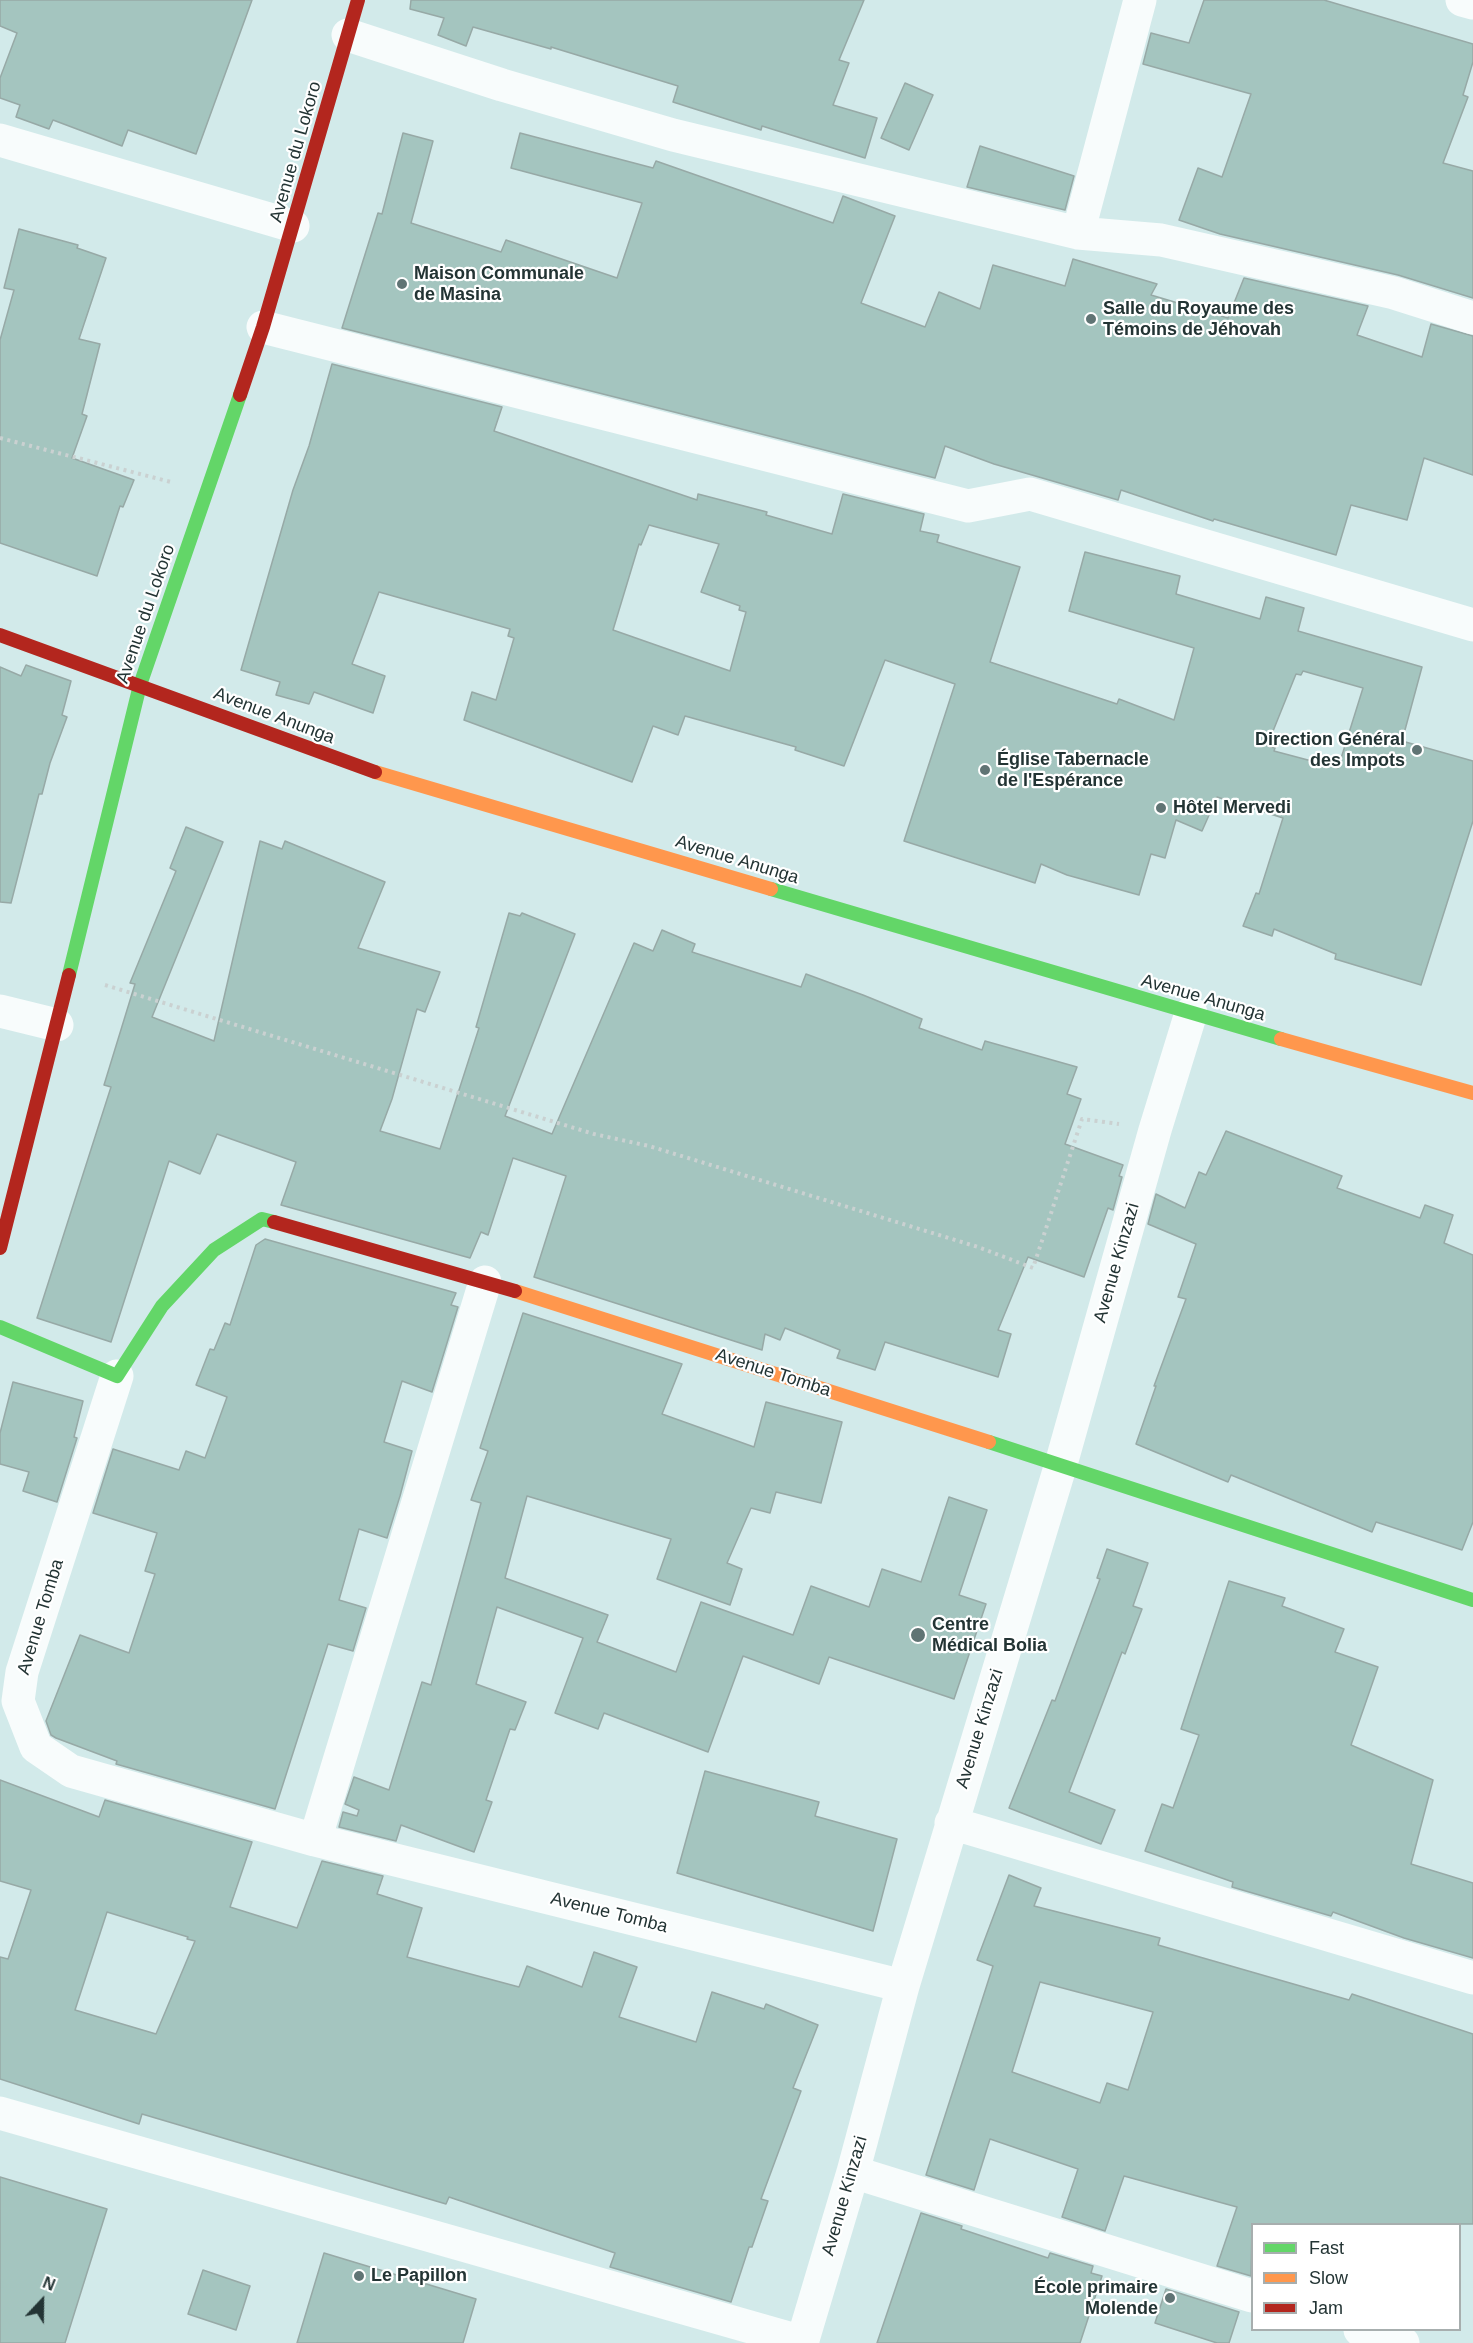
<!DOCTYPE html>
<html>
<head>
<meta charset="utf-8">
<style>
	body { margin:0 }
	#map { position:relative; width:1473px; height:2343px; overflow:hidden; background:#d2eaea; font-family:Helvetica,sans-serif }
	canvas { display:block }
	.legend { position:absolute; left:1251px; top:2223px; width:210px; height:108px; box-sizing:border-box; background:#fff; border:2px solid #a7aeae; margin:0; padding:8px 10px; list-style:none; font-size:18px; color:#233434 }
	.legend li { display:flex; align-items:center; gap:12px; height:30px }
	.legend b { width:30px; border:2px solid #a7aeae }
	.north { position:absolute; left:12px; top:2271px; width:60px; height:60px; -webkit-text-stroke:4px #fff; paint-order:stroke; rotate:22deg; font-size:16px; font-weight:700; line-height:24px; text-align:center; color:#233434 }
	.north::after { content:''; display:block; margin:auto; width:21px; height:27px; background:#233434; clip-path:polygon(50% 0,100% 100%,50% 72%,0 100%) }
</style>
</head>
<body>
<div id="map">
<canvas width="1473" height="2343"></canvas>
<ul class="legend">
<li><b style="height:8px;background:#63d668"></b>Fast</li>
<li><b style="height:8px;background:#ff974d"></b>Slow</li>
<li><b style="height:8px;background:#b3261e"></b>Jam</li>
</ul>
<div class="north">N</div>
</div>
<script>
const g = document.querySelector('canvas').getContext('2d');
g.lineJoin = 'round';
function fillPath(path, color) { g.fillStyle = color; g.fill(path, 'evenodd'); }
function trace(path, color, width, dash) { g.strokeStyle = color; g.lineWidth = width; g.lineCap = dash ? 'butt' : 'round'; g.setLineDash(dash || []); g.stroke(path); }
function write(font, color, halo, rows, align = 'center') {
  g.font = font + ' Helvetica,sans-serif'; g.lineWidth = 4.5; g.setLineDash([]); g.textBaseline = 'middle'; g.strokeStyle = halo; g.fillStyle = color; for (const [text, x, y, turn = 0] of rows) {
    g.save(); g.translate(x, y); g.rotate((+turn || 0) * Math.PI / 180); g.textAlign = isNaN(turn) ? turn : align; if (halo) g.strokeText(text, 0, 0); g.fillText(text, 0, 0); g.restore();
  }
}
const building = new Path2D(`
	M 0,0 L 252,0 L 196,154 L 128,130 L 122,146 L 53,120 L 49,129 L 16,117 L 20,105 L 0,98 L 0,78 L 17,33 L 0,26 Z
	M 411,0 L 864,0 L 839,60 L 849,63 L 833,105 L 877,118 L 865,158 L 762,126 L 761,130 L 673,102 L 678,86 L 551,47 L 551,49 L 473,27 L 466,46 L 438,35 L 444,18 L 410,9 Z
	M 1204,0 L 1324,0 L 1473,44 L 1473,62 L 1463,95 L 1468,97 L 1443,163 L 1473,171 L 1473,298 L 1398,275 L 1220,234 L 1179,220 L 1198,168 L 1222,177 L 1251,94 L 1143,64 L 1151,33 L 1189,43 Z
	M 905,83 L 933,95 L 909,150 L 881,138 Z
	M 403,133 L 433,141 L 411,223 L 501,252 L 506,240 L 617,278 L 642,203 L 511,168 L 520,133 L 653,168 L 656,161 L 833,223 L 843,196 L 895,216 L 861,303 L 925,327 L 939,292 L 980,309 L 993,265 L 1065,286 L 1073,259 L 1157,284 L 1151,295 L 1228,318 L 1244,278 L 1368,306 L 1357,335 L 1422,357 L 1431,324 L 1473,336 L 1473,475 L 1424,458 L 1407,520 L 1351,505 L 1336,555 L 1214,519 L 1213,521 L 1121,490 L 1118,500 L 994,464 L 945,446 L 935,478 L 342,328 L 378,213 L 382,214 Z
	M 980,146 L 1074,176 L 1065,210 L 967,187 Z
	M 19,229 L 78,245 L 77,248 L 106,258 L 79,339 L 100,344 L 82,414 L 87,416 L 72,458 L 134,480 L 123,507 L 120,506 L 97,576 L 0,543 L 0,340 L 14,290 L 4,288 Z
	M 332,364 L 502,407 L 494,431 L 697,500 L 698,494 L 767,512 L 766,515 L 832,534 L 843,494 L 924,514 L 920,531 L 939,535 L 937,542 L 1020,567 L 990,662 L 1117,704 L 1119,699 L 1174,720 L 1194,648 L 1069,611 L 1085,552 L 1180,576 L 1176,594 L 1260,619 L 1266,597 L 1304,608 L 1298,631 L 1422,667 L 1402,741 L 1473,761 L 1473,821 L 1421,985 L 1335,959 L 1336,954 L 1274,929 L 1272,936 L 1243,926 L 1256,893 L 1259,894 L 1283,818 L 1217,797 L 1202,831 L 1176,820 L 1165,858 L 1151,854 L 1139,895 L 1067,875 L 1041,864 L 1035,883 L 904,841 L 955,684 L 885,660 L 844,766 L 795,750 L 796,747 L 685,716 L 678,735 L 653,726 L 632,782 L 464,720 L 472,692 L 496,700 L 514,638 L 508,636 L 510,629 L 379,592 L 352,664 L 385,676 L 373,713 L 314,692 L 309,704 L 276,695 L 280,682 L 241,670 L 293,490 L 309,446 ZM 649,525 L 719,544 L 701,592 L 740,606 L 739,610 L 746,612 L 730,671 L 613,630 L 639,544 L 641,545 ZM 1303,671 L 1363,688 L 1338,768 L 1274,751 L 1275,748 L 1267,746 L 1296,674 L 1301,675 Z
	M 26,665 L 71,681 L 62,715 L 67,717 L 50,763 L 42,794 L 39,794 L 11,903 L 0,902 L 0,667 L 21,676 Z
	M 186,827 L 223,842 L 152,1017 L 214,1041 L 260,841 L 282,849 L 285,841 L 385,882 L 358,948 L 440,972 L 425,1012 L 417,1009 L 392,1099 L 380,1131 L 440,1149 L 479,1028 L 476,1027 L 509,913 L 520,916 L 522,913 L 575,934 L 505,1116 L 552,1134 L 634,943 L 653,951 L 662,930 L 695,944 L 692,952 L 801,987 L 806,974 L 863,995 L 922,1019 L 919,1028 L 982,1050 L 985,1041 L 1077,1067 L 1067,1094 L 1081,1099 L 1065,1144 L 1123,1165 L 1119,1176 L 1122,1177 L 1113,1210 L 1108,1208 L 1084,1277 L 1028,1257 L 998,1330 L 1011,1334 L 998,1377 L 885,1342 L 875,1370 L 837,1358 L 840,1350 L 785,1328 L 780,1340 L 765,1334 L 762,1350 L 534,1277 L 566,1176 L 513,1158 L 488,1235 L 481,1232 L 470,1258 L 281,1205 L 296,1162 L 217,1134 L 200,1174 L 169,1161 L 111,1342 L 37,1318 L 111,1087 L 104,1085 L 135,984 L 130,983 L 176,871 L 170,868 Z
	M 1226,1131 L 1342,1176 L 1337,1188 L 1420,1218 L 1425,1205 L 1453,1215 L 1444,1243 L 1473,1255 L 1473,1522 L 1462,1550 L 1376,1522 L 1372,1532 L 1231,1475 L 1228,1482 L 1136,1444 L 1156,1386 L 1154,1386 L 1186,1299 L 1178,1297 L 1196,1244 L 1148,1224 L 1156,1194 L 1185,1208 L 1199,1172 L 1206,1175 Z
	M 265,1239 L 456,1293 L 451,1305 L 458,1307 L 432,1392 L 402,1381 L 384,1442 L 412,1451 L 400,1496 L 387,1538 L 359,1529 L 339,1600 L 366,1608 L 353,1651 L 328,1644 L 275,1809 L 116,1764 L 117,1761 L 56,1738 L 51,1735 L 46,1721 L 80,1635 L 129,1653 L 155,1574 L 145,1571 L 157,1533 L 93,1513 L 113,1449 L 179,1470 L 186,1451 L 205,1458 L 227,1397 L 196,1385 L 210,1349 L 214,1350 L 225,1323 L 230,1325 L 256,1245 Z
	M 523,1313 L 682,1364 L 662,1414 L 754,1447 L 766,1402 L 842,1422 L 821,1503 L 776,1492 L 770,1513 L 751,1508 L 727,1563 L 742,1569 L 730,1605 L 657,1579 L 671,1539 L 527,1496 L 505,1578 L 608,1615 L 597,1642 L 676,1672 L 701,1602 L 793,1635 L 811,1586 L 869,1607 L 882,1569 L 921,1582 L 949,1497 L 987,1510 L 959,1595 L 986,1604 L 954,1699 L 829,1657 L 819,1684 L 743,1656 L 708,1752 L 604,1713 L 598,1729 L 555,1713 L 583,1638 L 497,1607 L 476,1684 L 526,1702 L 515,1730 L 510,1729 L 486,1800 L 492,1802 L 474,1852 L 401,1825 L 396,1841 L 339,1827 L 343,1812 L 357,1816 L 359,1810 L 345,1804 L 354,1777 L 389,1790 L 422,1682 L 431,1685 L 481,1503 L 471,1500 L 488,1451 L 480,1448 Z
	M 13,1382 L 83,1401 L 74,1437 L 77,1438 L 57,1502 L 23,1491 L 29,1472 L 0,1464 L 0,1433 Z
	M 1107,1549 L 1148,1563 L 1133,1606 L 1142,1609 L 1125,1654 L 1122,1652 L 1069,1792 L 1115,1810 L 1101,1844 L 1009,1808 L 1052,1700 L 1055,1701 L 1100,1579 L 1097,1578 Z
	M 1229,1581 L 1285,1598 L 1282,1606 L 1344,1629 L 1335,1652 L 1378,1667 L 1351,1745 L 1433,1780 L 1411,1864 L 1473,1883 L 1473,1958 L 1404,1938 L 1333,1912 L 1331,1916 L 1232,1887 L 1233,1882 L 1145,1851 L 1162,1804 L 1173,1808 L 1199,1735 L 1181,1729 Z
	M 705,1771 L 819,1802 L 815,1816 L 897,1839 L 873,1931 L 677,1873 Z
	M 0,1780 L 99,1817 L 105,1800 L 252,1842 L 230,1907 L 297,1928 L 322,1861 L 383,1876 L 377,1894 L 422,1908 L 407,1957 L 519,1987 L 527,1966 L 582,1987 L 594,1952 L 637,1967 L 619,2017 L 696,2042 L 712,1992 L 764,2009 L 766,2004 L 818,2025 L 793,2088 L 801,2091 L 761,2199 L 768,2201 L 752,2247 L 749,2247 L 731,2302 L 610,2267 L 615,2253 L 449,2197 L 446,2204 L 142,2114 L 139,2124 L 0,2079 L 0,1957 L 8,1959 L 31,1890 L 0,1881 ZM 107,1912 L 188,1937 L 187,1939 L 195,1941 L 156,2034 L 75,2010 Z
	M 1009,1875 L 1041,1888 L 1034,1906 L 1160,1938 L 1158,1945 L 1349,2000 L 1352,1994 L 1473,2034 L 1473,2224 L 1252,2224 L 1251,2276 L 1217,2266 L 1237,2207 L 1124,2176 L 1105,2231 L 1062,2217 L 1078,2169 L 990,2139 L 974,2190 L 926,2175 L 993,1966 L 977,1960 ZM 1040,1982 L 1153,2012 L 1128,2090 L 1107,2083 L 1100,2103 L 1012,2072 Z
	M 0,2177 L 107,2209 L 65,2343 L 0,2343 Z
	M 921,2213 L 962,2226 L 961,2229 L 1048,2258 L 1050,2253 L 1093,2266 L 1091,2273 L 1102,2276 L 1080,2343 L 877,2343 Z
	M 324,2253 L 476,2299 L 463,2343 L 297,2343 Z
	M 203,2270 L 250,2286 L 236,2330 L 188,2314 Z
	M 1166,2289 L 1239,2312 L 1229,2343 L 1217,2343 L 1155,2323 Z`);
fillPath(building, '#a4c5bf');
trace(building, '#97a9a6', 1.5);
trace(new Path2D(`
	M 0,438 L 171,482
	M 105,985 L 594,1134 L 649,1146 L 978,1247 L 1033,1268 L 1082,1119 L 1119,1124`), '#cad1d1', 4, [3, 4.5]);
trace(new Path2D(`
	M 1462,0 L 1473,3
	M 348,35 L 502,85 L 673,135 L 1078,233 L 1161,240 L 1394,293 L 1473,318
	M 0,140 L 293,226
	M 1078,233 L 1140,0
	M 263,327 L 968,506 L 1030,494 L 1473,625
	M 0,1011 L 57,1025
	M 117,1376 L 22,1672 L 18,1701 L 36,1747 L 71,1771 L 315,1840 L 903,1986
	M 951,1823 L 1473,1978
	M 315,1840 L 485,1282
	M 0,2113 L 803,2342
	M 853,2172 L 1252,2296
	M 1360,2330 L 1403,2343
	M 802,2343 L 853,2172 L 903,1986 L 1061,1464 L 1155,1130 L 1191,1013`), '#f8fcfc', 33);
trace(new Path2D(`
	M 771,889 L 1281,1039
	M 69,975 L 140,685 L 240,395
	M 0,1327 L 117,1376 L 162,1306 L 214,1250 L 262,1219 L 274,1222
	M 989,1442 L 1473,1600`), '#63d668', 14);
trace(new Path2D(`
	M 375,772 L 771,889
	M 1281,1039 L 1473,1093
	M 515,1291 L 989,1442`), '#ff974d', 14);
trace(new Path2D(`
	M 240,395 L 263,327 L 358,0
	M 0,635 L 375,772
	M 274,1222 L 515,1291
	M 0,1248 L 69,975`), '#b3261e', 14);
for (const [x, y, r, color] of [
	[402,284,6,"#607474"],
	[1091,319,6,"#607474"],
	[1417,750,6,"#607474"],
	[985,770,6,"#607474"],
	[1161,808,6,"#607474"],
	[918,1635,8,"#607474"],
	[359,2276,6,"#607474"],
	[1170,2298,6,"#607474"]
]) { const dot = new Path2D(); dot.arc(x, y, r, 0, 2 * Math.PI); g.fillStyle = color; g.fill(dot); trace(dot, '#fff', 2); }
write('18px', '#233434', '#fff', [
	["Avenue du Lokoro",296,152,-74],
	["Avenue du Lokoro",146,614,-71],
	["Avenue Anunga",274,716,21],
	["Avenue Anunga",737,860,17],
	["Avenue Anunga",1203,998,16],
	["Avenue Kinzazi",1117,1263,-74],
	["Avenue Tomba",773,1373,18],
	["Avenue Tomba",41,1617,-73],
	["Avenue Kinzazi",980,1729,-73],
	["Avenue Tomba",609,1913,14],
	["Avenue Kinzazi",845,2196,-74]
]);
write('bold 18px', '#233434', '#fff', [
	["Maison Communale",414,274],
	["de Masina",414,295],
	["Salle du Royaume des",1103,309],
	["Témoins de Jéhovah",1103,330],
	["Direction Général",1405,740,"right"],
	["des Impots",1405,761,"right"],
	["Église Tabernacle",997,760],
	["de l'Espérance",997,781],
	["Hôtel Mervedi",1173,808],
	["Centre",932,1625],
	["Médical Bolia",932,1646],
	["Le Papillon",371,2276],
	["École primaire",1158,2288,"right"],
	["Molende",1158,2309,"right"]
], 'left');
</script>
</body>
</html>
